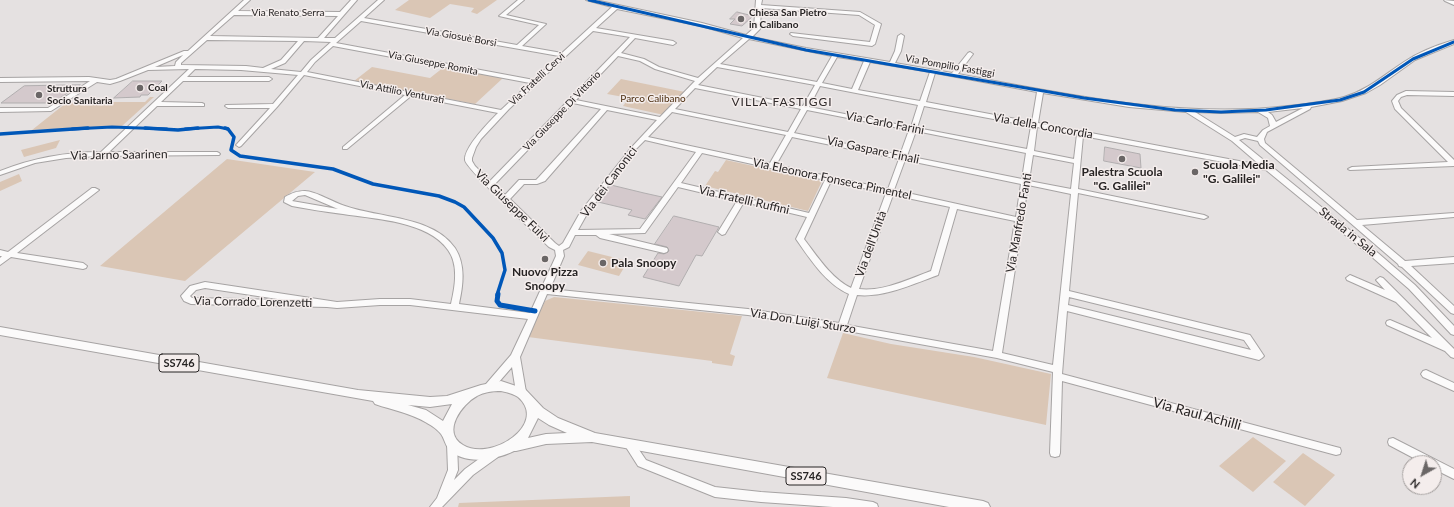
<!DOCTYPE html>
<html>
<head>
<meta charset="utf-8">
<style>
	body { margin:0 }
	#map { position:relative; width:1454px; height:507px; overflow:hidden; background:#e5e1e1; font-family:Lato,sans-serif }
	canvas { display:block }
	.north { position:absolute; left:1402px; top:455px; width:40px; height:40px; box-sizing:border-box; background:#f4edec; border:1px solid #a29d9c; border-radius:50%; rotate:219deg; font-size:11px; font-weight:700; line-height:16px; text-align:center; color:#272424 }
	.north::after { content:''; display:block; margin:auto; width:14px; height:18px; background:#6a6666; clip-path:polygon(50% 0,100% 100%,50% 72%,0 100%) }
</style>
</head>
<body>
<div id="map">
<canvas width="1454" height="507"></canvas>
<div class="north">N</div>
</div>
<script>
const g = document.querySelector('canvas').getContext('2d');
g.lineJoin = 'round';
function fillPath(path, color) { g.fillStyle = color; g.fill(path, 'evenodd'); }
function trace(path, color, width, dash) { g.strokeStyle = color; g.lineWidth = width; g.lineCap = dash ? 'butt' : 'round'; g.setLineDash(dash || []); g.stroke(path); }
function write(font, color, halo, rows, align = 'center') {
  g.font = font + ' Lato,sans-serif'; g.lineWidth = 3; g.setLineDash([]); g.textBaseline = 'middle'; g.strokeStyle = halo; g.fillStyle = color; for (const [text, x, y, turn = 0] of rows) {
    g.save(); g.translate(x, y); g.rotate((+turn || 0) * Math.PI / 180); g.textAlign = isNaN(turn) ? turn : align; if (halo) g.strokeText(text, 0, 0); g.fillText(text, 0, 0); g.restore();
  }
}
fillPath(new Path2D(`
	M 409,0 L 497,0 L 477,14 L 471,12 L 474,8 L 450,4 L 430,18 L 395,10 Z
	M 372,67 L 430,78 L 444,67 L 503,78 L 475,104 L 354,81 Z
	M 621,79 L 685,92 L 664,115 L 623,106 L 629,98 L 607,94 Z
	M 150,97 L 154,97 L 122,126 L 32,130 L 66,103 L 93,102 L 145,102 Z
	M 60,140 L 56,148 L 24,157 L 21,150 Z
	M 227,159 L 315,172 L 185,281 L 100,266 Z
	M 726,160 L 822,181 L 808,211 L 705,186 L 715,171 L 718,172 Z
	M 19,174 L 22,181 L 0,191 L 0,182 Z
	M 588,251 L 628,261 L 619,276 L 578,265 Z
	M 554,297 L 742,316 L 730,354 L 735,356 L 732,366 L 712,363 L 712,361 L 528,337 L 545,301 Z
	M 843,333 L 891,344 L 974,357 L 1051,374 L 1046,425 L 827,378 Z
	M 1253,437 L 1286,461 L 1253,492 L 1219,466 Z
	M 1303,453 L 1335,475 L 1305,506 L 1273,482 Z
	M 630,496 L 630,507 L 458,507 L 459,503 Z`), '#dac6b5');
const building = new Path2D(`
	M 737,12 L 753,16 L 742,26 L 730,24 L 735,19 L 730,19 Z
	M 133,81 L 162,81 L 148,95 L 141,95 L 140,97 L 114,98 Z
	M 80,85 L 52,103 L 1,103 L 24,86 Z
	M 1105,147 L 1140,154 L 1141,168 L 1104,161 Z
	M 611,185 L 644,193 L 662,197 L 645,219 L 628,215 L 632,210 L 598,202 Z
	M 674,216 L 719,227 L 702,256 L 696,255 L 679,286 L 643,277 L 658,253 L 664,254 L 669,251 L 667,247 L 655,244 Z`);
fillPath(building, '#d4c9cc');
trace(building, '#b1aeaf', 1);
const minor = new Path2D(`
	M 244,0 L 250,0 L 238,11 L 340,12 L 351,0 L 357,0 L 324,38 L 335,38 L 378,0 L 384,0 L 364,18 L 517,45 L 539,25 L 499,16 L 518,0 L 524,0 L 506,15 L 546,24 L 522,46 L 562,53 L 612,7 L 586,0 L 595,0 L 702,23 L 746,35 L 754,28 L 756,0 L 762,0 L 761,5 L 860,12 L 881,24 L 875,44 L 872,46 L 793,36 L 790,34 L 791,33 L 870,42 L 875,25 L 859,15 L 761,8 L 760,29 L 752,37 L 806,48 L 890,62 L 895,51 L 898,36 L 901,34 L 904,36 L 901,51 L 895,63 L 952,73 L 968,53 L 970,52 L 973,54 L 958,74 C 1066,94 1177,119 1288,106 C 1307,104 1326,102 1344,97 C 1368,90 1384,75 1404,62 C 1419,52 1437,45 1454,40 L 1454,44 L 1415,60 L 1380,85 L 1366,93 L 1342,101 L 1311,107 L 1310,109 L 1267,132 L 1264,139 L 1265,143 L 1357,220 L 1454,213 L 1454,217 L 1362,225 L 1405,261 L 1454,257 L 1454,263 L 1411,266 L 1454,306 L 1454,314 L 1451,313 L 1402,267 L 1399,266 L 1398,264 L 1260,145 L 1258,141 L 1245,138 L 1239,140 L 1378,253 L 1415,285 L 1454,326 L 1454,335 L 1451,334 L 1409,289 L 1372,257 L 1266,170 L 1083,136 L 1078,189 L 1204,215 L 1208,217 L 1204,219 L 1078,193 L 1069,291 L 1250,335 L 1264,356 L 1262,358 L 1259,360 L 1067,311 L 1062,374 L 1336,447 L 1340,448 L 1341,451 L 1340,454 L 1336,455 L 1062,381 L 1060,453 L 1059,456 L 1055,457 L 1051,456 L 1050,453 L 1053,372 L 997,358 L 842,330 L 748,315 L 547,294 L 520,357 L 526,392 L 524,395 L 521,396 L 518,395 L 516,392 L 512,367 L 492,390 L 489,391 L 486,390 L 484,387 L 486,384 L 511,355 L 528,319 L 410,305 L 380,305 L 337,308 L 327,307 L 191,304 L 184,301 L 181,296 L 190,286 L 205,282 L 337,302 L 380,299 L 410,299 L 451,304 C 455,287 459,265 448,250 C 428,221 375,219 343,214 C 326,212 309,209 292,206 L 284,202 L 285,197 C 292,193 297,191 305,191 C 315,191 335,203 345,206 C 379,218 433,216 455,248 C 466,265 463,286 459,304 L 530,313 L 556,256 L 555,250 L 549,247 C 538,236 465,168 465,160 C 464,147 489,122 498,113 L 411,96 L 347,149 L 343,149 L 343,147 L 405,95 L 304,75 L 277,107 L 241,146 L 239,147 L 236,145 L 237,144 L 270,108 L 228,108 L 225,106 L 226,105 L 273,104 L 298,75 L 241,70 L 195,69 L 187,77 L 269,77 L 272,79 L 269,81 L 183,81 L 161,102 L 202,103 L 204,104 L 204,106 L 157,106 L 109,152 L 217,152 L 219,153 L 220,154 L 219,155 L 100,156 L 66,158 L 35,163 L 0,175 L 0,171 C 33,158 66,152 101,152 L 189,69 L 148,70 L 120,81 L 110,84 L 97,82 L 51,111 L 0,112 L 0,108 L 48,108 L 90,81 L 0,82 L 0,78 L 89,77 L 110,80 L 116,79 L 184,51 L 188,51 ZM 617,9 L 701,26 L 743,38 L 698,78 L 659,67 L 644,59 L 621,53 L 635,38 L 673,45 L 676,43 L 673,41 L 596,28 ZM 234,15 L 338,16 L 318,38 L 210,36 ZM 361,21 L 559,56 L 534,80 L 336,43 ZM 593,31 L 630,37 L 490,181 L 475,166 L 472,161 L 472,158 L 476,147 L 481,139 L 509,109 ZM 749,39 L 832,56 L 817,82 L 720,64 ZM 207,40 L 298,41 L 281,60 L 263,68 L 246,66 L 181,65 L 181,63 ZM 304,41 L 331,42 L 311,60 L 301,72 L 271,69 L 285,63 ZM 333,46 L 530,83 L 501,110 L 307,72 L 315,62 ZM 183,55 L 176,62 L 175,66 L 155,67 ZM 618,56 L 640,61 L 655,69 L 695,81 L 660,117 L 576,100 ZM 837,57 L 864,61 L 852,89 L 822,83 ZM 870,62 L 930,72 L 920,101 L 858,90 ZM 717,67 L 815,85 L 803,106 L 698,85 ZM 935,73 L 1037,92 L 1032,122 L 926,102 ZM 820,86 L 918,105 L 911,127 L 809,107 ZM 695,88 L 801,109 L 788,132 L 675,109 ZM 1043,93 L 1129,107 L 1186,112 L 1232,141 L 1260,165 L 1038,123 ZM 573,103 L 601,109 L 539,177 L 536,180 L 519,180 L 505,195 L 494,185 ZM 924,106 L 1031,126 L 1027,149 L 917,128 ZM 1303,108 L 1276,122 L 1272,115 L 1268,112 ZM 607,110 L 657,120 L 630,149 L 581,211 L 563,243 L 559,246 L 555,243 L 510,199 L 524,184 L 537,184 L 545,181 ZM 807,110 L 909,130 L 900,155 L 794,133 ZM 672,112 L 786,135 L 770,163 L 648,137 ZM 1195,112 L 1221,113 L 1258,112 L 1268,118 L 1270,126 L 1263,130 L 1257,137 L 1244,134 L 1235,137 ZM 1037,127 L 1077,134 L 1074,159 L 1034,151 ZM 916,131 L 1026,153 L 1022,179 L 907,156 ZM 792,137 L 899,159 L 888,189 L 776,165 ZM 645,140 L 696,152 L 640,229 L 578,230 L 587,214 L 634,151 ZM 702,153 L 825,180 L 809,213 L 681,183 ZM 1033,155 L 1074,163 L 1071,189 L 1029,181 ZM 905,160 L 1021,184 L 1016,217 L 894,190 ZM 831,181 L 886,193 L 851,288 C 831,278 817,256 804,239 ZM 1028,185 L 1071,194 L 1053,365 L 1002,353 ZM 678,187 L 737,201 L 718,232 L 722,235 L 725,234 L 744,202 L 807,217 L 796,239 C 810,259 826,284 849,294 L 839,323 L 748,309 L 550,289 L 564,256 L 563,250 L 569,247 L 575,235 L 596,235 L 600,238 L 664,253 L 667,252 L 668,250 L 667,248 L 609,234 L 645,233 ZM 305,195 L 338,209 L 292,201 L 298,196 ZM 893,195 L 950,207 L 931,271 C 909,279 883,292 859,289 ZM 957,209 L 1015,221 L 993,351 L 847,325 L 857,295 C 884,298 913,284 938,275 ZM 205,288 L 284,300 L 192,298 L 190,296 L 196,290 ZM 1069,297 L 1244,340 L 1251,350 L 1068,305 Z
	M 1444,0 L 1454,1 L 1454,5 L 1445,1 Z
	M 1406,91 L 1454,92 L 1454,96 L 1407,95 L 1401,97 L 1398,101 L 1401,108 L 1454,160 L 1454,166 L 1350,170 L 1348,169 L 1352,167 L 1448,162 L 1395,109 L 1392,101 L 1397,95 Z
	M 92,188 L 95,188 L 99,190 L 17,253 L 83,263 L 87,266 L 86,268 L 83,269 L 11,257 L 0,265 L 0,258 L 2,256 L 0,256 L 0,250 L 8,252 Z
	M 1350,275 L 1385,290 L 1376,280 L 1380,277 L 1383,278 L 1454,349 L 1454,358 L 1451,357 L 1445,351 L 1387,325 L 1386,323 L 1387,321 L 1390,320 L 1432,338 L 1396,302 L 1347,280 L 1346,278 Z
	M 1426,370 L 1454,383 L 1454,391 L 1423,377 L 1421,374 L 1423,371 Z
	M 1393,438 L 1454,469 L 1454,479 L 1434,469 L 1434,463 L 1423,463 L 1389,445 L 1388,442 L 1389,439 Z
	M 452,440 L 456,441 L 457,444 L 458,470 L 454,480 L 465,469 L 490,451 L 494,450 L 498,451 L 499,454 L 498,457 L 473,475 L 442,507 L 430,507 L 437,498 L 448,470 L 447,444 L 448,441 Z
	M 629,440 L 633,441 L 646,460 L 715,487 L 761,492 L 846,498 L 873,502 L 877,504 L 878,507 L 833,507 L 761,502 L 715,497 L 638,466 L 624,444 L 625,441 Z`);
const major = new Path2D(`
	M 0,327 L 358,390 L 430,397 L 447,396 L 481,385 L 501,381 L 525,389 L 543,408 L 558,418 L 595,433 L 983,501 L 988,503 L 990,507 L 949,507 L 592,442 L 546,444 L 516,451 L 514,451 C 496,460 463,466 448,448 C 445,444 444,438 441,434 C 438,430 431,425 427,423 C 411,413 392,410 375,404 L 373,401 L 0,335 ZM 501,391 C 506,392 514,394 518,397 C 549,424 491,462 463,445 C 441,432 462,404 477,396 C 484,392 493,391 501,391 ZM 452,404 L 443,421 L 426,410 L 408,405 L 430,407 ZM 538,418 L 549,425 L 567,433 L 546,434 L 528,438 Z`);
trace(minor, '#a6a3a3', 2);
trace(major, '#a6a3a3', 2);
fillPath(minor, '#fbfafa');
fillPath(major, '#fbfafa');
trace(new Path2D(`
	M 589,0 L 806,50 L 1084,98 L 1175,110 L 1221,112 L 1266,110 L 1340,100 L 1364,92 L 1413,59 L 1454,42
	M 72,129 L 112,127 L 167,129
	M 185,129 L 218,127 L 228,129`), '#0057b8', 3);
trace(new Path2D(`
	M 145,128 L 178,130 L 198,128
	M 225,128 L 228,129 L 234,137 L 231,150 L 240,156 L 333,169 L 373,184 L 439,196 L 455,202 L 464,207 L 493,238 L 502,253 L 505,270 L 497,295
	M 0,134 L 88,128`), '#0057b8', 3.5);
trace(new Path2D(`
	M 498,294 L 497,301 L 500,305 L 535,311`), '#0057b8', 5);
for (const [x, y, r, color] of [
	[741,19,4,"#6a6666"],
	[140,88,4,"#6a6666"],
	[39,95,4,"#6a6666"],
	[1122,159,4,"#6a6666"],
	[1195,172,4,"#6a6666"],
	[545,259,4,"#6a6666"],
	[603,263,4,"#6a6666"]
]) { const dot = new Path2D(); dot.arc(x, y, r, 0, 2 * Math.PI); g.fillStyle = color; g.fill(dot); trace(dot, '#f4edec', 1.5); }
write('10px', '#272424', '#f4edec', [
	["Via Renato Serra",288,13],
	["Via Giosuè Borsi",461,37,10],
	["Via Giuseppe Romita",433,63,11],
	["Via Pompilio Fastiggi",950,66,10],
	["Via Fratelli Cervi",537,79,-43],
	["Via Attilio Venturati",402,92,11],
	["Via Giuseppe Di Vittorio",562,111,-46]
]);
write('bold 10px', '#272424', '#f4edec', [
	["Chiesa San Pietro",749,13],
	["in Calibano",749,25],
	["Coal",148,88],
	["Struttura",47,89],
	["Socio Sanitaria",47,101]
], 'left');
write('10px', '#4c2e10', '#f4edec', [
	["Parco Calibano",653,99]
]);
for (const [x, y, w] of [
	[179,363,40],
	[806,476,40]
]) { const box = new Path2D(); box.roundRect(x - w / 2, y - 9, w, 18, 3); g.fillStyle = '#f4edec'; g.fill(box); trace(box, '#272424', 1); }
write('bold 11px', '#272424', null, [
	["SS746",179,363],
	["SS746",806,476]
]);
g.letterSpacing = '1px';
write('12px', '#302a2a', '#f4edec', [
	["VILLA FASTIGGI",782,102]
]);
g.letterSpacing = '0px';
write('12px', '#272424', '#f4edec', [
	["Via Carlo Farini",885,123,11],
	["Via della Concordia",1043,126,10],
	["Via Gaspare Finali",873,150,12],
	["Via Jarno Saarinen",119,155,-1],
	["Via Eleonora Fonseca Pimentel",832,179,12],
	["Via dei Canonici",609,182,-53],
	["Via Fratelli Ruffini",744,200,13],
	["Via Giuseppe Fulvi",512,206,44],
	["Via Manfredo Fanti",1019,223,-80],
	["Strada in Sala",1348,232,39],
	["Via dell'Unità",871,244,-70],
	["Via Corrado Lorenzetti",253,302,1],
	["Via Don Luigi Sturzo",803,321,9]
]);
write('bold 12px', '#272424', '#f4edec', [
	["Scuola Media",1203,165],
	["\"G. Galilei\"",1203,179],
	["Palestra Scuola",1122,172,"center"],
	["\"G. Galilei\"",1122,186,"center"],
	["Pala Snoopy",611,263],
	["Nuovo Pizza",545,272,"center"],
	["Snoopy",545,286,"center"]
], 'left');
write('14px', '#272424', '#f4edec', [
	["Via Raul Achilli",1197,414,15]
]);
</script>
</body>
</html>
